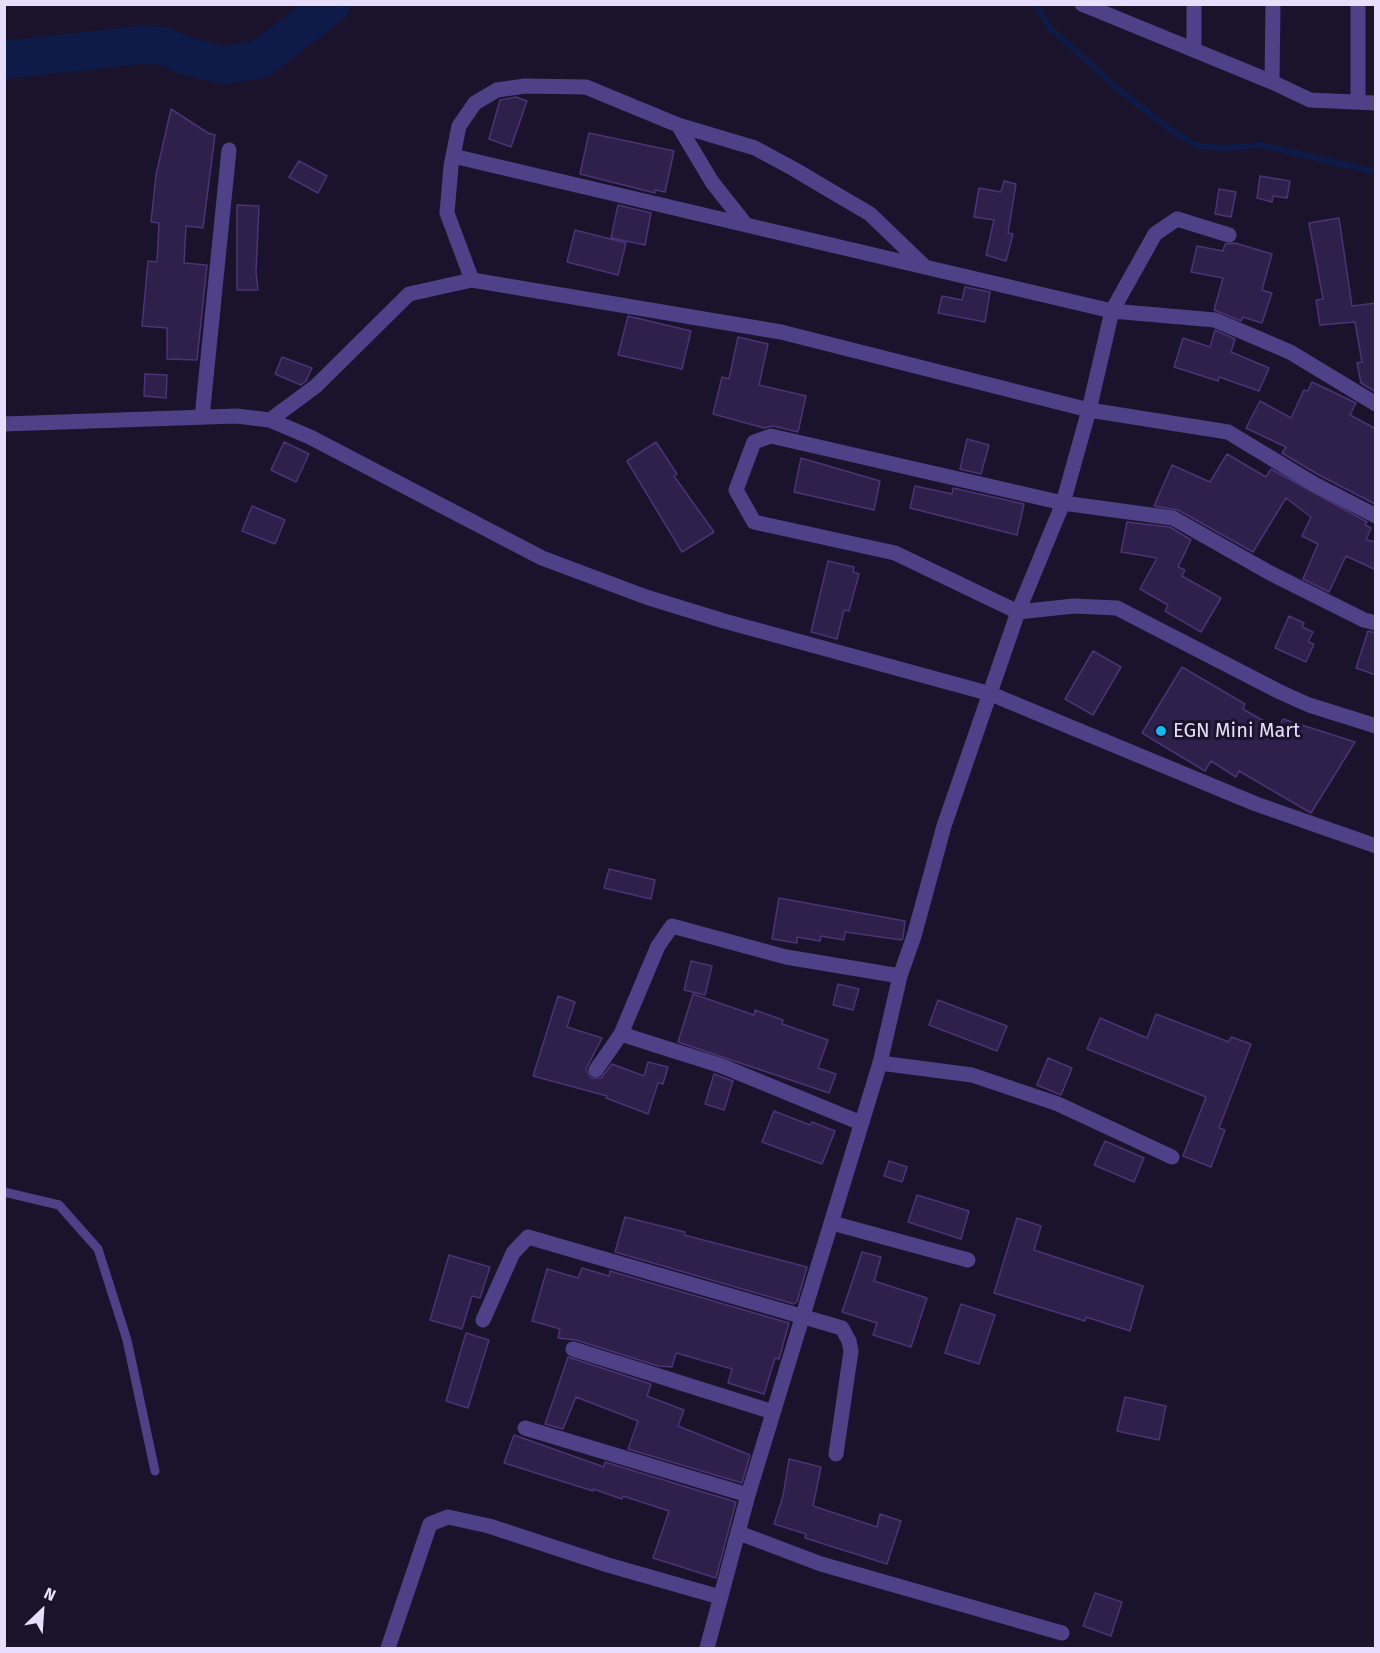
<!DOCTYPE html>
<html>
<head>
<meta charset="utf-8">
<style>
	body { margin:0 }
	#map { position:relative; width:1380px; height:1653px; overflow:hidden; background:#1b132b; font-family:"Fira Sans",sans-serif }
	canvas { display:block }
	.frame { position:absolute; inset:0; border:6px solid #e7defd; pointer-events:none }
	.north { position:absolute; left:12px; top:1581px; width:60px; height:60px; -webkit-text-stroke:4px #1b132b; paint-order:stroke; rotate:25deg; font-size:16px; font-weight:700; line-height:24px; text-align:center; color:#e7defd }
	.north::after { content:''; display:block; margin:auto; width:21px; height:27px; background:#e7defd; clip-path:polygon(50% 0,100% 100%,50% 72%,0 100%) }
</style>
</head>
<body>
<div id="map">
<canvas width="1380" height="1653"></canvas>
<div class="frame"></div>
<div class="north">N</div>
</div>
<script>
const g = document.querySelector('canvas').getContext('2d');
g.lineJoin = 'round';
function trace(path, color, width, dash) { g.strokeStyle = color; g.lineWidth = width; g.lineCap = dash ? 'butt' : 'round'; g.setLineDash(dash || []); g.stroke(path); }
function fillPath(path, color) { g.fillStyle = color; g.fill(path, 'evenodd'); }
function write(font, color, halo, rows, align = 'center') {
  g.font = font + ' "Fira Sans",sans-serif'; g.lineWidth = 6; g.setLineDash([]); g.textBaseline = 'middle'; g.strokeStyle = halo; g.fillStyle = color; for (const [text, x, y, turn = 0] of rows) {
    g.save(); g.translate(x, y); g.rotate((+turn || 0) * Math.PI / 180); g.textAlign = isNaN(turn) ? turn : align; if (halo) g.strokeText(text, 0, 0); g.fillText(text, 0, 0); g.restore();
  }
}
trace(new Path2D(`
	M 1036,4 L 1049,27 L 1122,92 L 1171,130 L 1198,146 L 1224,148 L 1262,145 L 1376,172`), '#0e1a48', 6);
trace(new Path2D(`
	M 4,60 L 141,45 L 165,46 L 189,57 L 225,65 L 261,59 L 332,4`), '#0e1a48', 38);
const building = new Path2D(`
	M 516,97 L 527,101 L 511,147 L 489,139 L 500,100 Z
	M 171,109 L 208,133 L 215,135 L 203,228 L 186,226 L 184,263 L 207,265 L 197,360 L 167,359 L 167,328 L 142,326 L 148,261 L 157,262 L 159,223 L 151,222 L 156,175 Z
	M 589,133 L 674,151 L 665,192 L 655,190 L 655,193 L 580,174 Z
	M 299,161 L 327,176 L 318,193 L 289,177 Z
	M 1260,176 L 1290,181 L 1287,198 L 1273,196 L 1272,202 L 1257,198 Z
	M 1004,181 L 1016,184 L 1008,233 L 1013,234 L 1006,261 L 986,255 L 994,220 L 974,217 L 979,188 L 1001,192 Z
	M 1219,189 L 1236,192 L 1231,217 L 1215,214 Z
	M 237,205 L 259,206 L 256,272 L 258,290 L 237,290 Z
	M 618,205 L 651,213 L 645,245 L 611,238 Z
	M 1339,218 L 1352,306 L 1376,303 L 1376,392 L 1361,383 L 1357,363 L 1362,362 L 1355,322 L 1320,325 L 1316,300 L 1323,299 L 1309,223 Z
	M 575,230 L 626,243 L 618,275 L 567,262 Z
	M 1235,243 L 1272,254 L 1262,290 L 1272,293 L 1262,323 L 1243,317 L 1241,321 L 1214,310 L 1223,278 L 1191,272 L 1197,246 L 1223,251 L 1225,244 Z
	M 965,287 L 990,292 L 985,322 L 938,313 L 942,296 L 962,300 Z
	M 628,316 L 691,331 L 682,369 L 618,355 Z
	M 1215,330 L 1235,339 L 1231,352 L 1269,368 L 1259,391 L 1219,377 L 1218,381 L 1174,367 L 1183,338 L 1210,347 Z
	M 738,337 L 768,344 L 759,385 L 806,396 L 798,432 L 773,426 L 764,428 L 713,414 L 722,377 L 729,379 Z
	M 282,357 L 312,368 L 306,381 L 301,385 L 275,374 Z
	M 145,374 L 167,375 L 166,398 L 144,396 Z
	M 1312,382 L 1356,403 L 1350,415 L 1376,429 L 1375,504 L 1319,475 L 1282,453 L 1286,447 L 1246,428 L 1260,401 L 1291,418 L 1304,390 L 1308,391 Z
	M 967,439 L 989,445 L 981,474 L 960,469 Z
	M 284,442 L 309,454 L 296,482 L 271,470 Z
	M 656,442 L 677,474 L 674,476 L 714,532 L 682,552 L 627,461 Z
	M 1227,454 L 1266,477 L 1271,469 L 1367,522 L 1365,525 L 1371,528 L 1366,540 L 1376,542 L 1376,570 L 1346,556 L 1329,592 L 1303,579 L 1318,544 L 1302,536 L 1311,517 L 1286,498 L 1253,552 L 1178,510 L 1154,506 L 1172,465 L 1210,482 Z
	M 801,458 L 880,481 L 874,510 L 794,492 Z
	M 915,486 L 952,494 L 953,488 L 1024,504 L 1017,535 L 910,508 Z
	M 252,506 L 285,520 L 275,544 L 242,531 Z
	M 1127,522 L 1170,527 L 1191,540 L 1178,567 L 1185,570 L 1182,576 L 1221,598 L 1201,632 L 1165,611 L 1168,605 L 1140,589 L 1157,558 L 1121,552 Z
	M 828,561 L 854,567 L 853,572 L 859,574 L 849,611 L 844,610 L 837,639 L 811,632 Z
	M 1289,616 L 1304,623 L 1302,627 L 1313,632 L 1308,642 L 1314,644 L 1306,662 L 1275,648 Z
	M 1368,631 L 1376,633 L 1376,675 L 1356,668 Z
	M 1093,651 L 1121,667 L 1093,715 L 1065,699 Z
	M 1182,667 L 1245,704 L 1243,709 L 1278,729 L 1283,719 L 1355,742 L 1311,813 L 1239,771 L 1236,777 L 1211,761 L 1205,771 L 1142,733 Z
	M 609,869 L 655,880 L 651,899 L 604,888 Z
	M 779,898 L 905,921 L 903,938 L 902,940 L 845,932 L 844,940 L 821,936 L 820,941 L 797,937 L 797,943 L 772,939 Z
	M 691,961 L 712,966 L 705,995 L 684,990 Z
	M 838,984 L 859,989 L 853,1010 L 833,1005 Z
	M 693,994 L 754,1015 L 755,1010 L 783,1020 L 782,1024 L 828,1040 L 818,1068 L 836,1074 L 829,1093 L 678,1042 Z
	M 558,996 L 575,1002 L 567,1027 L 602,1038 L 586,1069 L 591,1078 L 601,1078 L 612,1064 L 644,1076 L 648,1062 L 668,1067 L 663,1084 L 658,1083 L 648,1114 L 606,1098 L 607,1096 L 533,1076 Z
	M 938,1000 L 1007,1026 L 997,1051 L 929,1025 Z
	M 1156,1014 L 1229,1042 L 1231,1037 L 1251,1044 L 1219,1128 L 1225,1130 L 1211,1167 L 1183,1156 L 1206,1097 L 1087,1049 L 1100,1018 L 1147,1038 Z
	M 1048,1058 L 1072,1068 L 1061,1095 L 1037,1085 Z
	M 714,1074 L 733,1081 L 724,1110 L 705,1104 Z
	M 774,1111 L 810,1125 L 812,1122 L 835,1131 L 822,1164 L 762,1142 Z
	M 1105,1141 L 1144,1158 L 1134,1182 L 1094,1165 Z
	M 889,1161 L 907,1167 L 902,1182 L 884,1176 Z
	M 917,1195 L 969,1211 L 961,1239 L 908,1222 Z
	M 625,1217 L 685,1232 L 684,1235 L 807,1267 L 797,1302 L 794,1304 L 615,1252 Z
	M 1017,1218 L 1041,1226 L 1034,1250 L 1143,1286 L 1130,1331 L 1086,1317 L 1085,1321 L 994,1293 Z
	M 862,1252 L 881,1257 L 874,1281 L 927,1298 L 911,1347 L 873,1335 L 877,1323 L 842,1312 Z
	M 449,1255 L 490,1267 L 480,1298 L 472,1296 L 462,1329 L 430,1320 Z
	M 582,1268 L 609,1276 L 610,1271 L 789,1323 L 779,1359 L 775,1358 L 764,1394 L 728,1383 L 732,1369 L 676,1353 L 672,1367 L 658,1366 L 576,1340 L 558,1338 L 560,1329 L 532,1321 L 547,1269 L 578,1278 Z
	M 961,1304 L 995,1315 L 979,1364 L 945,1353 Z
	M 466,1333 L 489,1340 L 468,1408 L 446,1401 Z
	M 568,1357 L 651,1384 L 647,1396 L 684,1410 L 678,1426 L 750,1455 L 742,1483 L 628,1449 L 638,1421 L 576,1397 L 563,1429 L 545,1424 Z
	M 1125,1397 L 1166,1406 L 1159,1440 L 1117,1431 Z
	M 514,1435 L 604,1467 L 605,1462 L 736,1502 L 716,1578 L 653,1558 L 669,1511 L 623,1496 L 622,1499 L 593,1489 L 593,1491 L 504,1463 Z
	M 789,1459 L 821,1467 L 813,1506 L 877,1527 L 880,1514 L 901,1521 L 887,1564 L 805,1538 L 806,1534 L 774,1524 L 783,1496 Z
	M 1095,1593 L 1122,1602 L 1111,1636 L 1083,1626 Z`);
fillPath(building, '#2f204b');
trace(building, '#4b3375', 1.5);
trace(new Path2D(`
	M 4,1192 L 59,1205 L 98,1249 L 127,1340 L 155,1471`), '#4e4187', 9);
trace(new Path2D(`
	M 1082,4 L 1272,82 L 1310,100 L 1376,103
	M 1194,4 L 1194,50
	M 1272,82 L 1273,4
	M 1358,102 L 1358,4
	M 678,125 L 755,148 L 792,168 L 870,214 L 924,266
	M 453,156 L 1112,311 L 1215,320 L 1290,352 L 1376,404
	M 472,280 L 781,332 L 1089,410 L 1228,432 L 1314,484 L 1376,516
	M 202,417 L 229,150
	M 270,420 L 316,386 L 409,294 L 472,280 L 447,213 L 451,166 L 459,126 L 475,103 L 497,90 L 525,86 L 586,87 L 678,125 L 712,182 L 746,225
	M 1376,623 L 1364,620 L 1270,573 L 1173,518 L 1063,503 L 771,436 L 754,442 L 736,490 L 754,522 L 895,553 L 1018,612 L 1074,606 L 1117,608 L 1280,692 L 1309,705 L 1376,726
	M 621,1034 L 658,946 L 672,926 L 786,957 L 900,976
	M 880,1063 L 972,1075 L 1058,1104 L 1172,1157
	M 596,1070 L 621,1034 L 722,1066 L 861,1123
	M 832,1223 L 968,1260
	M 483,1320 L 513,1253 L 528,1237 L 842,1328 L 849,1341 L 851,1351 L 836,1454
	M 573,1349 L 773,1412
	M 525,1428 L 748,1495
	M 739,1533 L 821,1564 L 1062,1633
	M 388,1648 L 430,1524 L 448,1517 L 489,1526 L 608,1565 L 720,1597
	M 707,1648 L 748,1495 L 880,1063 L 900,976 L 914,936 L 944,826 L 1018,612 L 1063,503 L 1089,410 L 1112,311 L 1155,234 L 1177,219 L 1229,235`), '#4e4187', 15);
trace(new Path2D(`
	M 4,424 L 236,416 L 270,420 L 310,437 L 542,558 L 646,597 L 724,621 L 991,694 L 1256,804 L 1376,846`), '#4e4187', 15);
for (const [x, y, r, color] of [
	[1161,731,6,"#15b9f2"]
]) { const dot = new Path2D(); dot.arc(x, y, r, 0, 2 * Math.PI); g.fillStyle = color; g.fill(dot); trace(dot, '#1b132b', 2); }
write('20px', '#e7defd', '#1b132b', [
	["EGN Mini Mart",1173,731]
], 'left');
</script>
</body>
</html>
